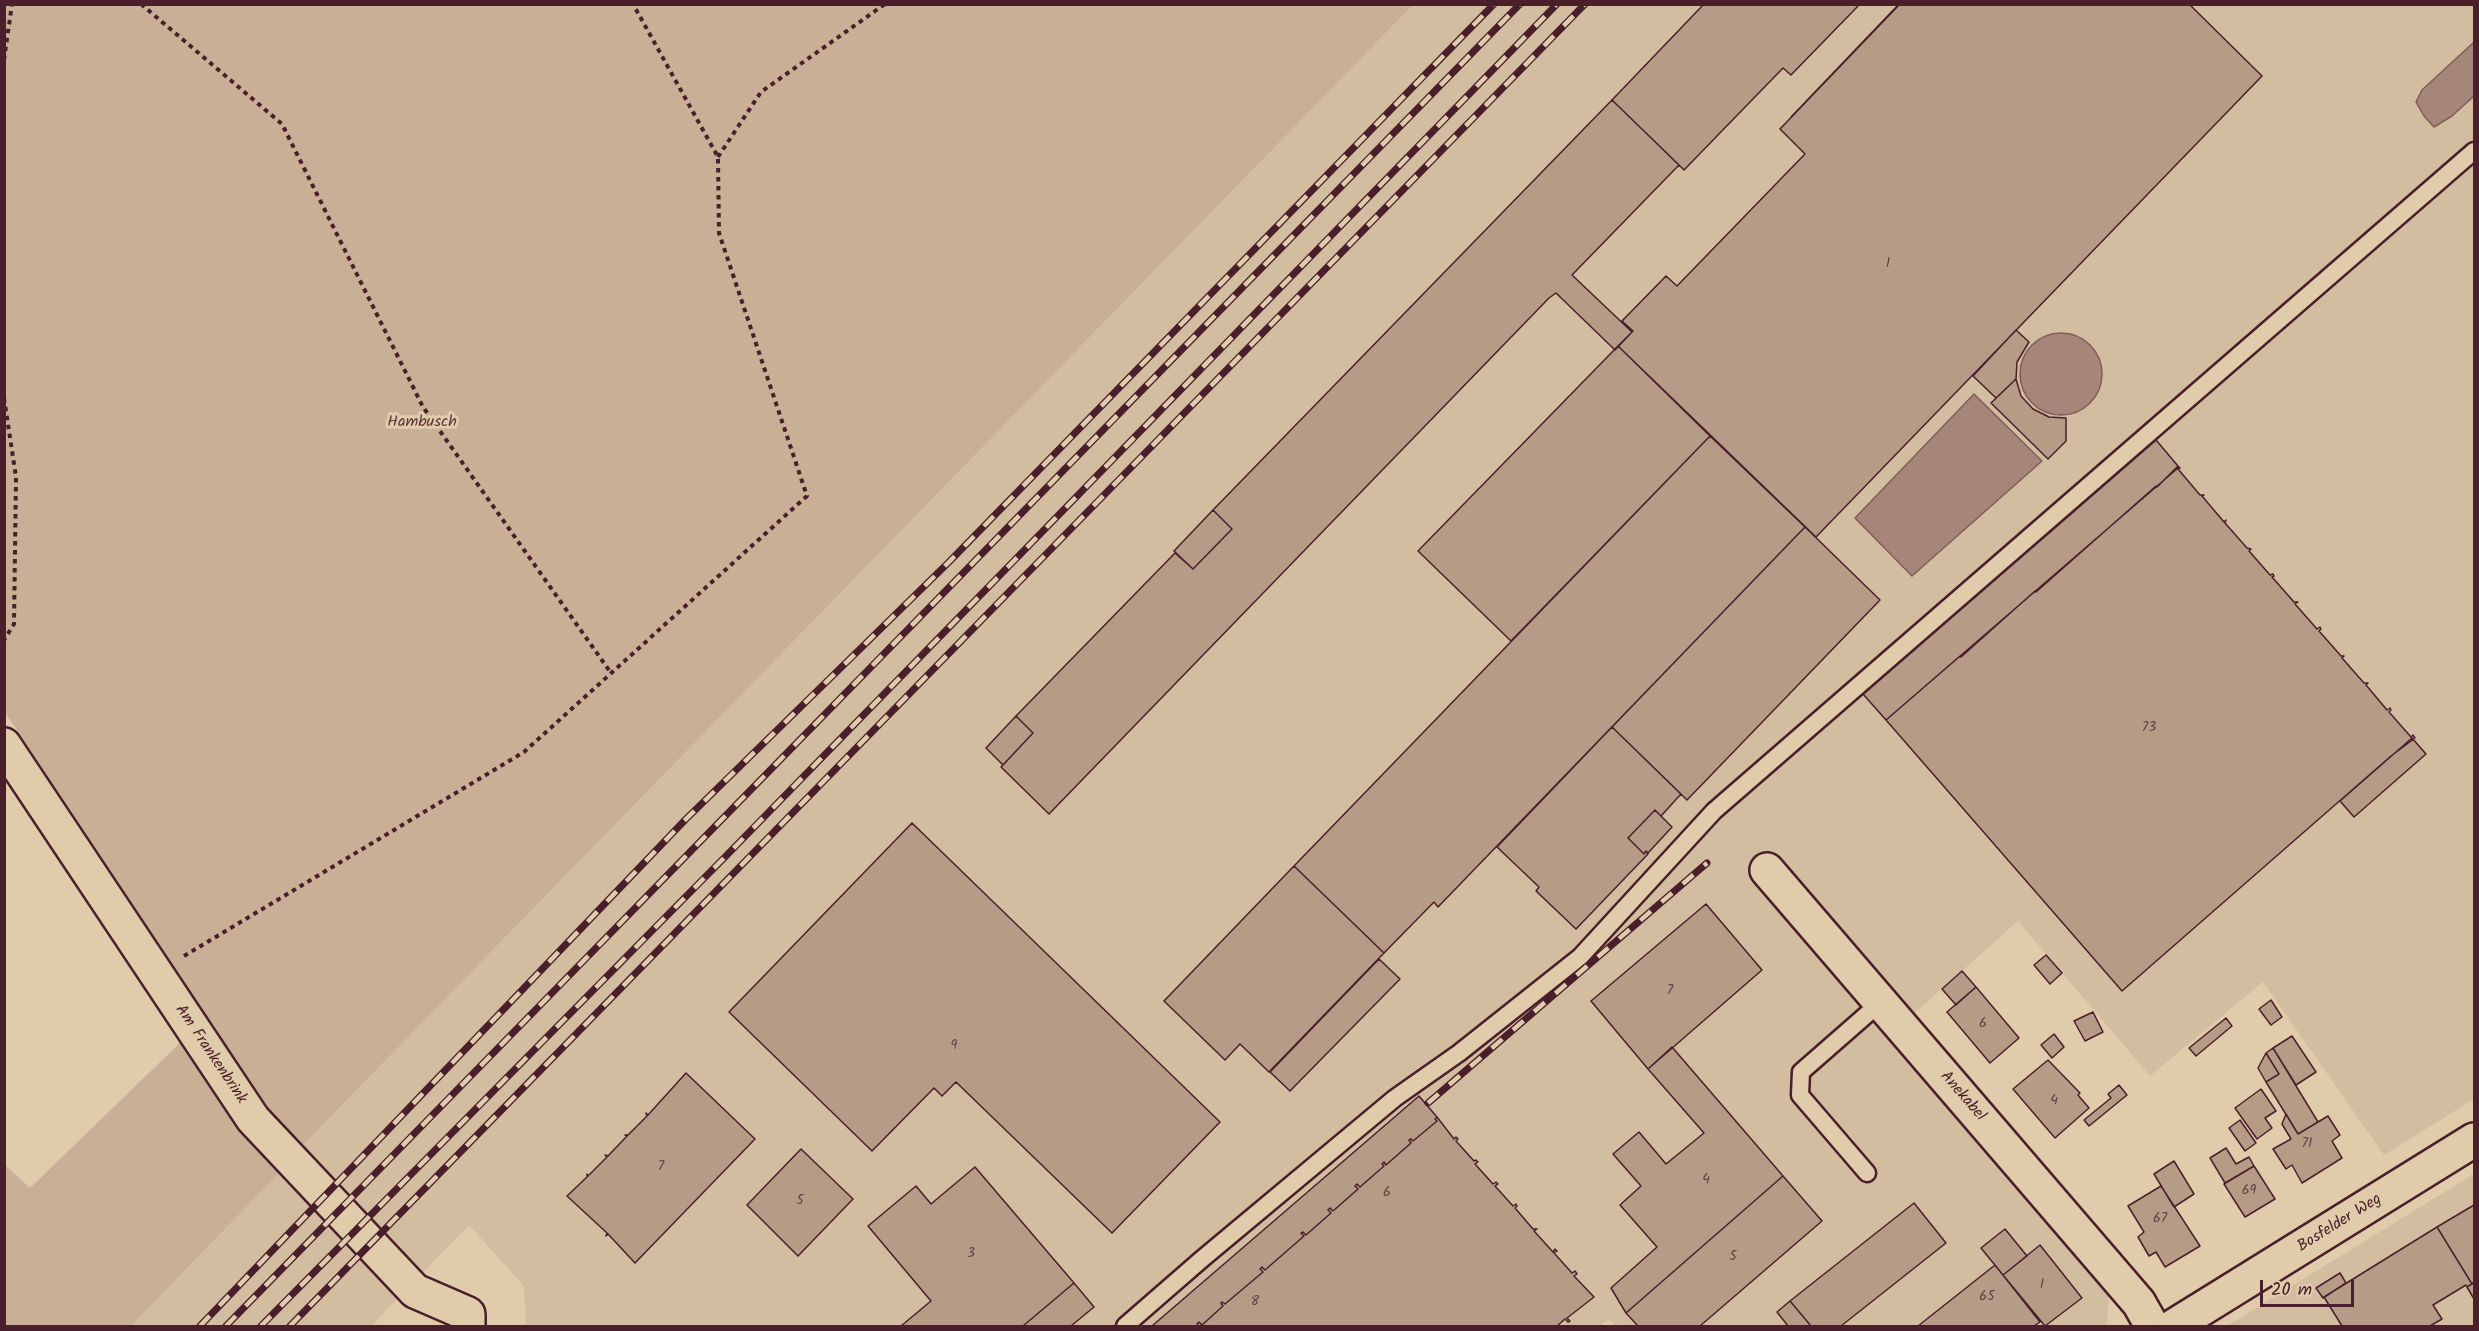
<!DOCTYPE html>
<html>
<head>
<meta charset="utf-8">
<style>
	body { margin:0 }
	#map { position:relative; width:2479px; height:1331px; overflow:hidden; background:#e0cbaa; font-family:Kalam,sans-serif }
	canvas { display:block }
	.frame { position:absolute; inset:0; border:6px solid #4a1f2b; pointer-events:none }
	.scale { position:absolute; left:2260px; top:1280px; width:94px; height:27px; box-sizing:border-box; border:3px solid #4a1f2b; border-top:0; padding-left:8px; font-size:18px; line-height:21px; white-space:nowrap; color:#4a1f2b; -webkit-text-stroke:4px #e0cbaa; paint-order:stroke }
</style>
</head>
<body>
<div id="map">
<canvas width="2479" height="1331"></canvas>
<div class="frame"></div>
<div class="scale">20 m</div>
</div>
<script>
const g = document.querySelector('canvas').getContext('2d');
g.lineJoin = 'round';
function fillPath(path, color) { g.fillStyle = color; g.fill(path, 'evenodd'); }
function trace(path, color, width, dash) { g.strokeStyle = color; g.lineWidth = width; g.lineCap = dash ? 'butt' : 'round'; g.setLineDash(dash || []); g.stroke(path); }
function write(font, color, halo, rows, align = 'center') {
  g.font = font + ' Kalam,sans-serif'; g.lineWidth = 6; g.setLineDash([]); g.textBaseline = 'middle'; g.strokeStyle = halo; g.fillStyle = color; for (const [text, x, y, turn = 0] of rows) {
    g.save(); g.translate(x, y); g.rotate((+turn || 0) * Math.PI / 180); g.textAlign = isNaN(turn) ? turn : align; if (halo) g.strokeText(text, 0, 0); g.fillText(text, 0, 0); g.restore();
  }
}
fillPath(new Path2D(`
	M 1413,5 L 2474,5 L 2474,1099 L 2384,1155 L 2263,982 L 2150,1076 L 2018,921 L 1890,1035 L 2109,1296 L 2107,1324 L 2103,1326 L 1615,1326 L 1609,1319 L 1600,1326 L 526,1326 L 524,1286 L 469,1225 L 371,1326 L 131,1326 L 280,1172 L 302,1146 Z
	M 2474,1174 L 2474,1326 L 2227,1326 Z`), '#d3bda0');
fillPath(new Path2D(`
	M 4,5 L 5,4 L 1413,5 L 302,1146 L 267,1107 L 5,712 Z
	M 184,1039 L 242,1126 L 280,1172 L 131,1326 L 5,1326 L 4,1164 L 30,1188 Z`), '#c8af95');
const water = new Path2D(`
	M 2474,42 L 2474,96 L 2452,116 L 2434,127 L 2424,116 L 2416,102 L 2422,90 Z
	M2020 374a41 41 0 1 1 82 0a41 41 0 1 1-82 0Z
	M 1974,394 L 2042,461 L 1912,576 L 1855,518 Z`);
fillPath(water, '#a58678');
trace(water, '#815d59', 1.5);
const building = new Path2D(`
	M 1704,4 L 1860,4 L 1791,75 L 1783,68 L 1684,170 L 1612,100 Z
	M 1899,4 L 1900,4 L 1791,117 Z
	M 1900,4 L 2189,4 L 2262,76 L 1816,537 L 1618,346 L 1633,331 L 1622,321 L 1666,276 L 1677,286 L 1805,154 L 1780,129 Z
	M 1612,100 L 1679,165 L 1572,275 L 1632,332 L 1615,350 L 1556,293 L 1549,298 L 1049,814 L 1001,767 L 1033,733 L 1016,716 L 1175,553 L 1193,569 L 1232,529 L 1213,510 Z
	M 2016,330 L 2029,342 L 2017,362 L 2016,379 L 1996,398 L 1973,376 Z
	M 1618,346 L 1710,436 L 1511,641 L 1418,551 Z
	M 2016,379 L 2021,396 L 2033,409 L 2049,417 L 2066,418 L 2066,441 L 2048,459 L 1991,403 Z
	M 1710,436 L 1805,527 L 1438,907 L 1434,902 L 1384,953 L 1294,866 Z
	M 2156,440 L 2178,466 L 2178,468 L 1886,720 L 1863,694 Z
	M 2178,466 L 2180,468 L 2178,469 L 2200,495 L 2204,495 L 2202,496 L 2224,522 L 2226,520 L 2225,523 L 2247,548 L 2251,549 L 2249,551 L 2270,575 L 2273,574 L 2274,576 L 2272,577 L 2294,602 L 2298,602 L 2295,604 L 2317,629 L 2320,627 L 2321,629 L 2319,631 L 2341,656 L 2344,656 L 2342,658 L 2364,683 L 2368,683 L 2366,685 L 2387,710 L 2390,708 L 2391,710 L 2389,712 L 2411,737 L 2413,735 L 2415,738 L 2391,756 L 2122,991 L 1886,720 L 1960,656 L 1961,657 L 2035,591 L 2036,592 L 2156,486 L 2157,487 Z
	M 1213,510 L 1232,529 L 1193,569 L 1174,551 Z
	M 1805,527 L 1880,600 L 1687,800 L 1612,727 Z
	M 1016,716 L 1033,733 L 1003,765 L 986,748 Z
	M 1612,727 L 1681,794 L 1661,816 L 1655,810 L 1628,838 L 1644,854 L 1646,851 L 1648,854 L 1576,929 L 1536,891 L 1539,887 L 1497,847 Z
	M 2412,738 L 2426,754 L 2354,817 L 2340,801 Z
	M 1655,810 L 1672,827 L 1648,853 L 1646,851 L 1644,854 L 1628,838 Z
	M 912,823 L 1220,1122 L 1112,1233 L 956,1082 L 942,1096 L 934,1088 L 872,1151 L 729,1012 Z
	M 1294,866 L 1384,953 L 1269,1072 L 1240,1044 L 1225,1060 L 1164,1001 Z
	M 1706,904 L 1762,970 L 1648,1069 L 1591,1001 Z
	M 2046,955 L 2062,973 L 2050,984 L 2034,965 Z
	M 1379,959 L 1400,979 L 1290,1091 L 1270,1072 Z
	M 1962,971 L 1976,987 L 1956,1005 L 1942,989 Z
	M 1976,987 L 2019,1038 L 1990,1063 L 1947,1012 Z
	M 2271,1000 L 2282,1017 L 2271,1025 L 2259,1009 Z
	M 2093,1012 L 2103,1032 L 2085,1041 L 2074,1021 Z
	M 2226,1018 L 2232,1026 L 2196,1056 L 2189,1048 Z
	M 2054,1034 L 2064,1047 L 2052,1058 L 2041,1045 Z
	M 2292,1036 L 2316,1072 L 2296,1085 L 2273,1048 Z
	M 1672,1047 L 1783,1176 L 1626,1313 L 1611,1288 L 1657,1247 L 1620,1205 L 1641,1186 L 1613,1154 L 1639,1132 L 1666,1164 L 1704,1133 L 1648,1069 Z
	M 2273,1048 L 2318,1122 L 2298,1134 L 2266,1082 L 2279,1074 L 2266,1053 Z
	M 2266,1053 L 2279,1074 L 2266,1082 L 2258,1068 Z
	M 2048,1060 L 2080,1093 L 2078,1095 L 2089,1108 L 2055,1138 L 2013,1089 Z
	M 686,1073 L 755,1139 L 635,1263 L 608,1234 L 606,1236 L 607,1233 L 567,1196 L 587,1177 L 587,1174 L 588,1176 L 607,1157 L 605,1155 L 608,1156 L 627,1136 L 625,1135 L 628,1135 L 647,1116 L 646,1113 L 648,1115 Z
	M 2119,1085 L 2127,1095 L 2089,1126 L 2084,1120 L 2111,1098 L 2108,1094 Z
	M 2261,1089 L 2276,1111 L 2265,1118 L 2272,1128 L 2257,1139 L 2235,1108 Z
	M 1419,1096 L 1437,1117 L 1435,1119 L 1437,1121 L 1413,1141 L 1411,1139 L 1409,1140 L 1411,1143 L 1386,1165 L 1384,1162 L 1382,1164 L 1384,1166 L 1360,1187 L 1357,1184 L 1355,1186 L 1358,1189 L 1333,1211 L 1330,1208 L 1328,1210 L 1331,1213 L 1306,1235 L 1303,1232 L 1301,1233 L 1304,1236 L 1265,1270 L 1262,1267 L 1260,1269 L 1263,1272 L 1225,1304 L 1222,1302 L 1221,1303 L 1223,1306 L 1202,1325 L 1199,1322 L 1197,1324 L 1199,1326 L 1152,1326 Z
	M 2286,1114 L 2298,1134 L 2328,1116 L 2340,1135 L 2332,1141 L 2342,1158 L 2302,1183 L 2292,1165 L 2286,1169 L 2273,1149 L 2291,1139 L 2282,1124 Z
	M 1437,1117 L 1454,1139 L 1456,1137 L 1458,1139 L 1456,1141 L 1474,1161 L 1476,1160 L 1478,1162 L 1475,1164 L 1493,1184 L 1496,1182 L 1498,1184 L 1495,1186 L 1513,1206 L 1516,1204 L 1517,1206 L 1515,1208 L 1533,1229 L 1537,1229 L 1534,1231 L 1553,1252 L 1555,1249 L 1557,1251 L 1554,1253 L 1572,1273 L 1575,1271 L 1577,1274 L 1574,1276 L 1594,1297 L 1567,1318 L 1570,1321 L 1568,1322 L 1565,1319 L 1557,1326 L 1199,1326 L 1197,1324 L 1199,1322 L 1202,1325 L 1223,1306 L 1221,1303 L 1222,1302 L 1225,1304 L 1263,1272 L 1260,1269 L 1262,1267 L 1265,1270 L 1304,1236 L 1301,1233 L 1303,1232 L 1306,1235 L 1331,1213 L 1328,1210 L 1330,1208 L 1333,1211 L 1358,1189 L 1355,1186 L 1357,1184 L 1360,1187 L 1384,1166 L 1382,1164 L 1384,1162 L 1386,1165 L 1411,1143 L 1409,1140 L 1411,1139 L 1413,1141 L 1437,1121 L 1435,1119 Z
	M 2240,1120 L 2256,1143 L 2245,1151 L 2229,1128 Z
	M 2226,1148 L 2236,1164 L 2249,1157 L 2254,1166 L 2225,1183 L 2210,1158 Z
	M 801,1149 L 853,1199 L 798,1256 L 747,1205 Z
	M 2174,1161 L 2194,1194 L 2174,1207 L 2154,1174 Z
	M 2254,1166 L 2275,1199 L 2245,1217 L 2224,1184 Z
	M 975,1167 L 1074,1283 L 1023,1326 L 901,1326 L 931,1301 L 868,1226 L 916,1186 L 931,1204 Z
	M 1783,1176 L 1822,1221 L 1700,1326 L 1638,1326 L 1626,1313 Z
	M 2161,1186 L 2200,1246 L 2165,1267 L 2156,1252 L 2149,1256 L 2138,1237 L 2144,1232 L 2128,1206 Z
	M 1914,1203 L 1946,1243 L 1841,1326 L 1811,1326 L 1790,1301 Z
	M 2474,1205 L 2474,1282 L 2472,1284 L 2437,1227 Z
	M 2437,1227 L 2472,1284 L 2467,1287 L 2466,1285 L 2433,1305 L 2442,1319 L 2430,1326 L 2342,1326 L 2324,1297 Z
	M 2005,1229 L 2027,1256 L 2003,1275 L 1981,1248 Z
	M 2040,1245 L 2082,1298 L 2045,1326 L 2003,1275 Z
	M 1995,1265 L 2040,1322 L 2034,1326 L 1918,1326 Z
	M 2340,1273 L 2346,1283 L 2323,1298 L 2316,1288 Z
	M 2474,1282 L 2474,1299 L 2467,1287 Z
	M 1074,1283 L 1094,1307 L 1071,1326 L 1023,1326 Z
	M 1790,1301 L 1811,1326 L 1788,1326 L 1777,1312 Z`);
fillPath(building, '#b69b87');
trace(building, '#4a1f2b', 1.5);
const service = new Path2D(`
	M 1867,1173 L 1800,1095 L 1801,1072 L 1881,1002
	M 1125,1326 L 1202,1259 L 1395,1098 L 1459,1053 L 1580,957 L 1714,811 L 2474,151`);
const minor = new Path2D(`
	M 4,745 L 253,1119 L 415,1291 L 468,1314 L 468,1326
	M 1767,870 L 2139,1303 L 2152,1326`);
const tertiary = new Path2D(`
	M 2174,1326 L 2474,1140`);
trace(service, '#4a1f2b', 21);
trace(minor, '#4a1f2b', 38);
trace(tertiary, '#4a1f2b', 38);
trace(new Path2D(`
	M 141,4 L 282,124 L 423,407 L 611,673
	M 4,60 L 12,4
	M 718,157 L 761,92 L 885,4
	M 4,398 L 16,477 L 14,624 L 4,640
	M 184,956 L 524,752 L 807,496 L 719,233 L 718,157 L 633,4`), '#4a1f2b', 4, [4.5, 4.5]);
trace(service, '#e0cbaa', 16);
trace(minor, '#e0cbaa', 33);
trace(tertiary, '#e0cbaa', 33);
const rail = new Path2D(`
	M 1428,1103 L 1707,863
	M 200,1326 L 686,819 L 948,563 L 1494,4
	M 226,1326 L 1520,4
	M 261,1326 L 725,857 L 1557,4
	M 290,1326 L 1585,4`);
trace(rail, '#4a1f2b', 7);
trace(rail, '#e0cbaa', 4.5, [14]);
write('14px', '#653e42', null, [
	["1",1888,265],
	["73",2149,729],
	["7",1670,992],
	["6",1983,1025],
	["9",954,1047],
	["4",2054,1102],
	["71",2307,1145],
	["7",661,1168],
	["4",1706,1181],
	["69",2249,1192],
	["6",1387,1194],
	["5",800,1202],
	["67",2160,1220],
	["3",971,1255],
	["5",1733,1258],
	["1",2042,1286],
	["65",1987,1298],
	["8",1255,1303]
]);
write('16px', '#5d353b', '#e0cbaa', [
	["Hambusch",422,423]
]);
write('16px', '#4a1f2b', '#e0cbaa', [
	["Am Frankenbrink",210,1055,56],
	["Anekabel",1962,1097,49],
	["Bosfelder Weg",2340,1224,-32]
]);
</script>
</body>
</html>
